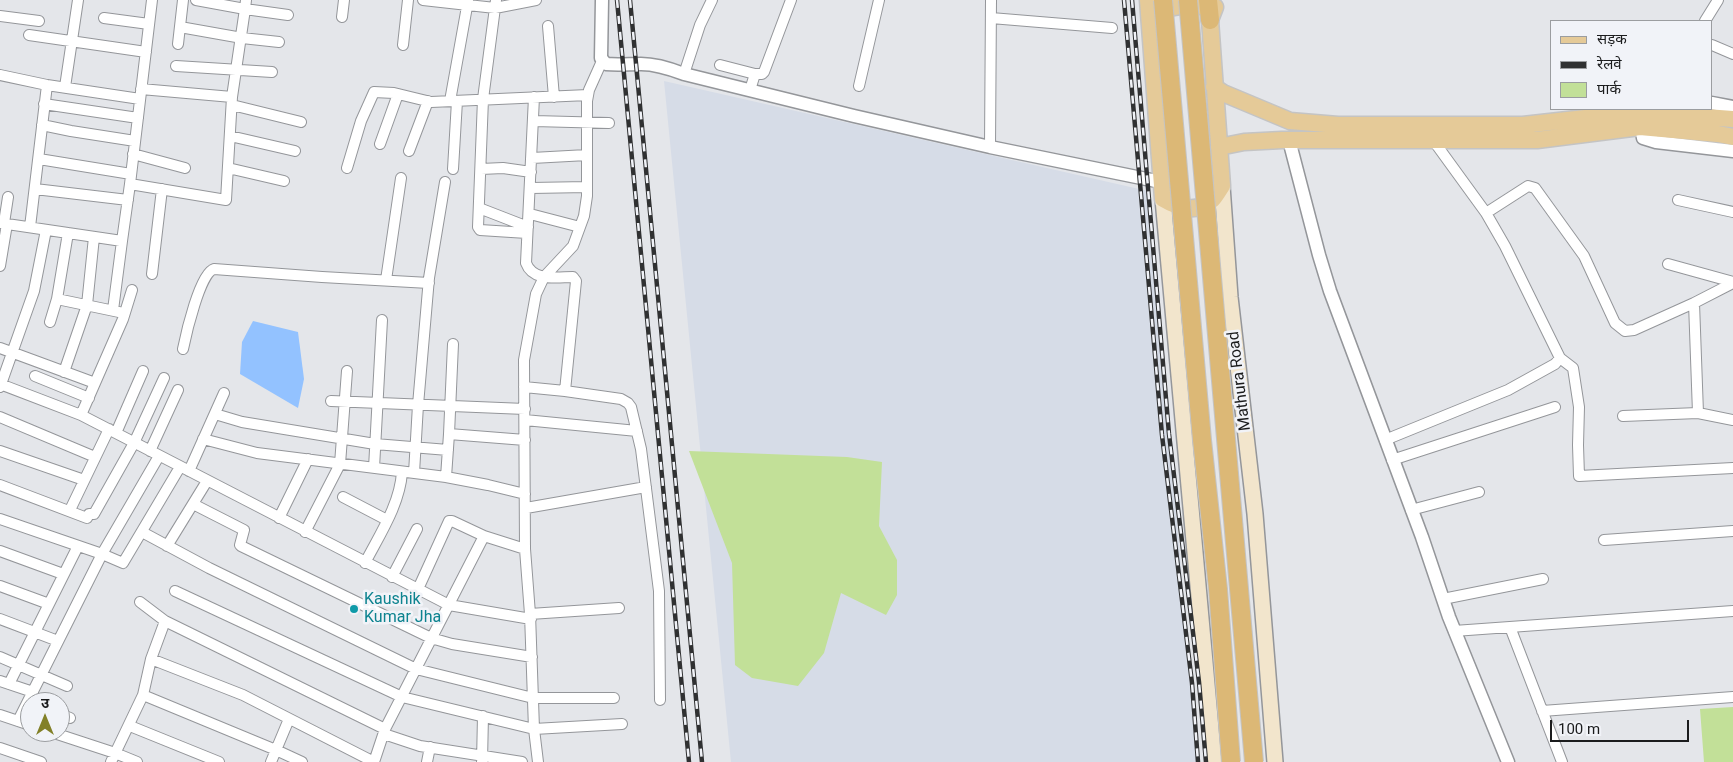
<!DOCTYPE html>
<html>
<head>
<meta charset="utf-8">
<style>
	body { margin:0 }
	#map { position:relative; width:1733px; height:762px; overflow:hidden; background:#e4e6ea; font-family:Roboto,"Noto Sans Devanagari",sans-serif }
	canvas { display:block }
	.legend { position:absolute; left:1550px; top:20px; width:162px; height:90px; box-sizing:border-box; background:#f1f3f8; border:1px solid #9b9da0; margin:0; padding:6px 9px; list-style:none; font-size:15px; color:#1b1c1d }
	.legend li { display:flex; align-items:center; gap:10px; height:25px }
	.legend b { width:25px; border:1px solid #9b9da0 }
	.north { position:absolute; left:20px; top:692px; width:50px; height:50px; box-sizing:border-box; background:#f1f3f8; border:1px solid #9b9da0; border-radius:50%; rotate:0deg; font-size:14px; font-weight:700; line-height:20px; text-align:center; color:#1b1c1d }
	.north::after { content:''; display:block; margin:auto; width:18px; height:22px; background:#828028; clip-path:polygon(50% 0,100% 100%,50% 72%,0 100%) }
	.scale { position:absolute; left:1550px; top:720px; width:139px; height:22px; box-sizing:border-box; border:2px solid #1b1c1d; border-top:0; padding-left:6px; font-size:15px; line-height:18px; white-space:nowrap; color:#1b1c1d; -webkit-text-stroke:4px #f1f3f8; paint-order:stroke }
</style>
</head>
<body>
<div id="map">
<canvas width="1733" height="762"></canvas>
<ul class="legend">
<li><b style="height:6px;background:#e5ca98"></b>सड़क</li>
<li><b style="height:6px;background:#303132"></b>रेलवे</li>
<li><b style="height:14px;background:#c2e098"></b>पार्क</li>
</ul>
<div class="north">उ</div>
<div class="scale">100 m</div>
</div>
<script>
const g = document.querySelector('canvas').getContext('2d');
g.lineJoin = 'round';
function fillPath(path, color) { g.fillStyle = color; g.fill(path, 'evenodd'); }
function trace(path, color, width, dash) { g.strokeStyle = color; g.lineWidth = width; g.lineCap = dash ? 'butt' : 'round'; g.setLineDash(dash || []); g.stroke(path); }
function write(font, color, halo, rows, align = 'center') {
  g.font = font + ' Roboto,sans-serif'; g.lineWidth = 5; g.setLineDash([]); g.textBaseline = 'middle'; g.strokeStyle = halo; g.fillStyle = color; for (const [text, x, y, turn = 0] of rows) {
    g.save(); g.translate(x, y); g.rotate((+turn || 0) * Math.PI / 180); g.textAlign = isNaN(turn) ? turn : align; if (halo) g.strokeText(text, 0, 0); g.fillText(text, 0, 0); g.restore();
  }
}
fillPath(new Path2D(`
	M 664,81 L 1148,191 L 1198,762 L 731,762 Z`), '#d6dce7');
fillPath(new Path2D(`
	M 689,451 L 847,457 L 882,462 L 879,526 L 897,560 L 897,595 L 886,615 L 841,593 L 824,653 L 798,686 L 752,678 L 735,665 L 732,563 Z
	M 1733,707 L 1733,762 L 1704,762 L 1700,709 Z`), '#c2e098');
fillPath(new Path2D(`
	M 253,321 L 298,332 L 304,379 L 298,408 L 240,374 L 242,342 Z`), '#93c2ff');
const minor = new Path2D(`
	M 196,0 L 245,9 L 246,0
	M 423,0 L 495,8 L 536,0
	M 496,0 L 483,99 L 478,227 L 480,230 L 527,233
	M 0,16 L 39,21
	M 342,17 L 344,0
	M 104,18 L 149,24
	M 991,18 L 1112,28
	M 1705,21 L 1718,0
	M 548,26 L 554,97
	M 180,27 L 242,38 L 279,42
	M 29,35 L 146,52
	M 178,44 L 183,0
	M 403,45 L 408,0
	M 1712,45 L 1733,54
	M 720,65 L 755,74
	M 176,66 L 272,72
	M 684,74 L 700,25 L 712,0
	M 0,75 L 47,85 L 140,99
	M 859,86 L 879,0
	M 65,87 L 78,0
	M 141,89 L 232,97
	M 750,90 L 755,74 L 762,74 L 764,72 L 791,0
	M 534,97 L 526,263 C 533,282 557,277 573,277 L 576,281 L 565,391
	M 450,101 L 468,1
	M 44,104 L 138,118
	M 232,105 L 301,122
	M 534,121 L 609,123
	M 42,125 L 71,131 L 135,141
	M 230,136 L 295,151
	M 380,144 L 398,94
	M 990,147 L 991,0
	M 409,151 L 428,101
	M 133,154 L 185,168
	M 532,158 L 587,155
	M 39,159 L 131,174
	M 228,168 L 284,181
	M 347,168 L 361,121 L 374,92 L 394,93 L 431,102 L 588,95
	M 453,169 L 457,101
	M 481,169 L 503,168 L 531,172
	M 130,184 L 226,200 L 232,97 L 245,9 L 288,15
	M 531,188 L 587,187
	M 35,189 L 128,200
	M 1678,200 L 1733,212
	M 479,208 L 528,227
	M 1486,213 L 1528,186 L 1535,188 L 1584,256 L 1615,323 L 1625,331 L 1634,330 L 1694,303 L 1733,283
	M 530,214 L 580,227
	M 0,223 L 122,241 L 130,184 L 152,0
	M 4,223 L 8,197
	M 30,227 L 47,85
	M 1668,264 L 1733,282
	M 0,266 L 7,224
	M 152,274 L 162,189
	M 386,280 L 401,178
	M 57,299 L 119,312
	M 1694,303 L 1698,413
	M 113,310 L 122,241
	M 50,322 L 57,299 L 68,233
	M 0,348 L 95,383
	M 183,349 C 186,334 200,273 214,269 L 322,277 L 429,283
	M 1560,358 L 1573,368 L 1579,407 L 1578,445 L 1579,476 L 1733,468
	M 64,372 L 87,305 L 94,237
	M 35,376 L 89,398
	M 0,384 L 81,415 L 449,605 L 531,619
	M 0,387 L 34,291 L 46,230
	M 524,387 L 565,391 L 621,399 L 628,403 L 631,407 L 641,449 L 659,591 L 660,700
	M 331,401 L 525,409
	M 215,414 L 242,422 L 375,444 L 448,450
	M 81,415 L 123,319 L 132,290
	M 1623,416 L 1698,413 L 1733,420
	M 0,417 L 95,457
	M 525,420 L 637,431
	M 116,433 L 143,371
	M 449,434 L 525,440
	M 203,439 L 257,453 L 446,477 L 488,485 L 525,494
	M 1385,440 L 1508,390 L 1555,364 L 1560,358 L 1505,246 L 1486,213 L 1433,140
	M 0,451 L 84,480
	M 150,451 L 178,390
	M 1392,460 L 1555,407
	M 374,468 L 382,320
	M 189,471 L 224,393
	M 414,473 L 418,405 L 429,278 L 445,182
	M 446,477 L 449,434 L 453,344
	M 0,485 L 87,518 L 89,514 L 94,514 L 134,443 L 164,378
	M 343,497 L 387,520
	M 193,504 L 244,530 L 240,545 L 241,546 L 431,638 L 452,644 L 532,657
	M 526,508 L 646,487
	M 70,510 L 109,429
	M 1411,510 L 1479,492
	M 279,518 L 308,459
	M 0,519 L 102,554 L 123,563 L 180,467
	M 142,532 L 209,568 L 416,669 L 533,698 L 614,698
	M 305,532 L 340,464 L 347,371
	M 1604,540 L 1733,531
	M 167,546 L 207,481
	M 0,551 L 63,574
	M 365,563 C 380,534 400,504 402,472
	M 392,577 L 417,529
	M 0,586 L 49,604
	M 418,589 L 449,521 L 452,521 L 484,536 L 525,549
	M 175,591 L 402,697 L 534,729 L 622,724
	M 1443,599 L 1543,579
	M 140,602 L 165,621 L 385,729
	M 530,614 L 619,608
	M 0,619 L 58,641
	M 1510,627 L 1562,762
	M 1454,631 L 1733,611
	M 0,657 L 67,686
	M 151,659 L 243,695 L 374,762
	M 0,681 L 33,692
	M 9,684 L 78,546
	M 143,695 L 276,750 L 302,762
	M 1542,711 L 1733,697
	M 60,714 L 70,718
	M 0,715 L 30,725
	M 18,721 L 102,554 L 159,456
	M 130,726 L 219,762
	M 51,732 L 115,753 L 137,762
	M 384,734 L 420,746 L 522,762
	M 0,748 L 41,762
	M 482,761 L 483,716
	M 111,762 L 143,695 L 151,659 L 165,621
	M 271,762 L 289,719
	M 374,762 L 385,729 L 484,536
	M 427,762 L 430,747
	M 538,762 L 534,729 L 530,614 L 525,549 L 524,360 L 536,294 L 544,277 L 573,246 L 584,216 L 587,196 L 587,101 L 589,90 L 602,61`);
const tertiary = new Path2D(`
	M 602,0 L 601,58 L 606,64 C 618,65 629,64 641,64 C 655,64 671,69 684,74 L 854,116 L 990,147 L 1161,182
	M 1712,103 L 1733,107
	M 1640,120 L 1643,138 L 1656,142 L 1733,151
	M 1289,140 L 1319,255 L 1330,291 L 1422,537 L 1449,617 L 1508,762`);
const secondary = new Path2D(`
	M 1222,186 L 1230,297 L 1255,514 L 1275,762
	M 1163,199 L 1214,762`);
const primary = new Path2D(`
	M 1148,0 L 1163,199 C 1178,208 1197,214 1212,200 C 1216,196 1219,190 1222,186 L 1210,20 L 1215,7
	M 1153,15 C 1171,5 1188,4 1209,7
	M 1214,87 L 1223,93 L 1290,121 L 1338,125 L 1523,125 L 1639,112 L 1733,119
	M 1219,147 L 1244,142 L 1282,140 L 1537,140 L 1640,127 L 1718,134 L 1733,137`);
const trunk = new Path2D(`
	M 1208,0 L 1210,20`);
trace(minor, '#94969a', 12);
trace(tertiary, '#94969a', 15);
trace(secondary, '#94969a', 18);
trace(primary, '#c4c4c4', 19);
trace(trunk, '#c4c4c4', 20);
trace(minor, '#fff', 10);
trace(tertiary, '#fff', 12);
trace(secondary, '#f2e5cc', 15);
trace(primary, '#e5ca98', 16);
trace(trunk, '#dcb876', 18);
const rail = new Path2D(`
	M 617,0 L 689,762
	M 630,0 L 702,762
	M 1124,0 L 1162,435 L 1192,683 L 1198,762
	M 1132,0 L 1169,434 L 1199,682 L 1206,762`);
trace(rail, '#303132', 4.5);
trace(rail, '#f1f3f8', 2.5, [8]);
const trunkBridge = new Path2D(`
	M 1163,0 L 1202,440 L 1218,589 L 1231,762
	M 1188,0 L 1254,762`);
trace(trunkBridge, '#c4c4c4', 20, []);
trace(trunkBridge, '#dcb876', 18);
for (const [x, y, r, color] of [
	[354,609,5,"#0f9aa8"]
]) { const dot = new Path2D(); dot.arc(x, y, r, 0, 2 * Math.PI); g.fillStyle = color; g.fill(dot); trace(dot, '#f1f3f8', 2); }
write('16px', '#1b1c1d', '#f1f3f8', [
	["Mathura Road",1240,381,-97]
]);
write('16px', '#0d838f', '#f1f3f8', [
	["Kaushik",364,600],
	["Kumar Jha",364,618]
], 'left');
</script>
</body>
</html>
